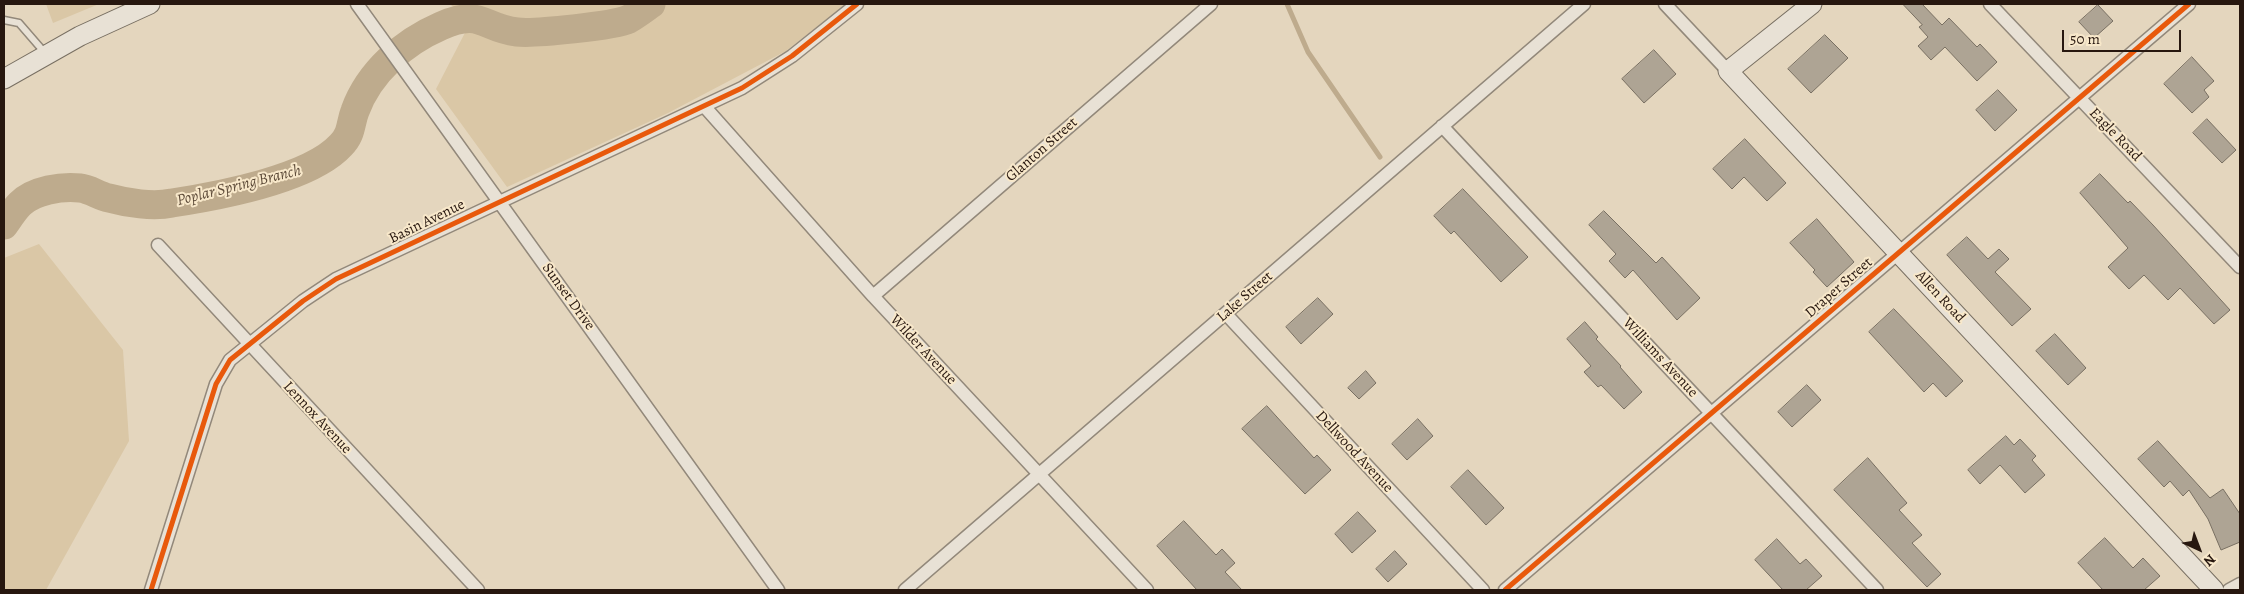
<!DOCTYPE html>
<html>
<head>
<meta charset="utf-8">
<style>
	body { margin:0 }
	#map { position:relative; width:2244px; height:594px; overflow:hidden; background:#e4d6be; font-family:Alegreya,serif }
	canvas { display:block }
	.frame { position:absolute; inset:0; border:5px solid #27170f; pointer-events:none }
	.north { position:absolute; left:2174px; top:524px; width:50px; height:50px; -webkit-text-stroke:4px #f8e8ca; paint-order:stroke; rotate:137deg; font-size:14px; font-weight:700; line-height:20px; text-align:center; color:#27170f }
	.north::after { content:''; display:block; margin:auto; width:18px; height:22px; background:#27170f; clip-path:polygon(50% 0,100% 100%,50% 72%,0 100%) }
	.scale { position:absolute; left:2062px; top:30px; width:119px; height:22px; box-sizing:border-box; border:2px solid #27170f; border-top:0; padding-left:6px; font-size:15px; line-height:18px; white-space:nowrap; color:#27170f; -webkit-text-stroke:4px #f8e8ca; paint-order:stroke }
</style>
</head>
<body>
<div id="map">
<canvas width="2244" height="594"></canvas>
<div class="frame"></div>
<div class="north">N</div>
<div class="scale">50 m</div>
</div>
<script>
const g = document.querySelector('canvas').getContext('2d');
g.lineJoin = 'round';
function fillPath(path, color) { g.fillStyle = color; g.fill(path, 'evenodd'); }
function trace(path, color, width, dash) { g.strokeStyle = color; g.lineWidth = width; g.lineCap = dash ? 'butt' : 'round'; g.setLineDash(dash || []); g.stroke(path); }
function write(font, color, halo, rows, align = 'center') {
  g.font = font + ' Alegreya,serif'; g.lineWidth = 4; g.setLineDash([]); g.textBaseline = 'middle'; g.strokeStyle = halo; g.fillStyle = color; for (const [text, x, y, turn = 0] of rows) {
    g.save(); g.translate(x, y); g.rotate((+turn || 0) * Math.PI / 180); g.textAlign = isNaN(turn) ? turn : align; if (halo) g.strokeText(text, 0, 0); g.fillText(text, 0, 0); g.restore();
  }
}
fillPath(new Path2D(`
	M 46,4 L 99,4 L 53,23 Z
	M 450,4 L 846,4 L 786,51 L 668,113 L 507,187 L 436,89 L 470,23 Z
	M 39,244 L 123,350 L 129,441 L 46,590 L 4,590 L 4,258 Z`), '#dac7a6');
trace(new Path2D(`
	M 1287,4 L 1308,52 L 1380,157`), '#beab8d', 5);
trace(new Path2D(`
	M 4,225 C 9,218 14,210 20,204 C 34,190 62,186 80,188 C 90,189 99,196 109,198 C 127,203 153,207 172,203 C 218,196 310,179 341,145 C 352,134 350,124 355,111 C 369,72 404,42 441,26 C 482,8 482,28 517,32 C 534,34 614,26 629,19 C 636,15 644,9 651,4`), '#beab8d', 29);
const building = new Path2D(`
	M 1903,4 L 1922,4 L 1942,25 L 1949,18 L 1977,47 L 1980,44 L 1997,62 L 1977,81 L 1945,47 L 1931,60 L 1918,46 L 1928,37 L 1919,27 L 1922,25 Z
	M 2098,5 L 2113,21 L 2094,38 L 2079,22 Z
	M 1825,35 L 1848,58 L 1811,93 L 1788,69 Z
	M 1654,50 L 1676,74 L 1644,103 L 1622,79 Z
	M 2192,57 L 2214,81 L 2204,90 L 2209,97 L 2192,113 L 2164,84 Z
	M 1998,90 L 2017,110 L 1995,131 L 1976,110 Z
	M 2207,119 L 2236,150 L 2222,163 L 2193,133 Z
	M 1745,139 L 1786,183 L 1767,201 L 1744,177 L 1732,189 L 1713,169 Z
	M 2100,174 L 2128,203 L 2130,201 L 2153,225 L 2230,310 L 2214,324 L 2180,288 L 2168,300 L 2144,275 L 2129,289 L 2108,267 L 2128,248 L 2080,193 Z
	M 1463,189 L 1528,257 L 1501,282 L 1454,231 L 1451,234 L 1434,216 Z
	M 1604,211 L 1656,263 L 1662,257 L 1700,298 L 1677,320 L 1633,270 L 1625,278 L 1609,261 L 1616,254 L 1589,225 Z
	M 1817,219 L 1854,262 L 1827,287 L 1813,272 L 1815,270 L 1790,243 Z
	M 1967,237 L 1988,259 L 1999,249 L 2009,259 L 1995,272 L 2031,309 L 2012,326 L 1947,255 Z
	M 1318,298 L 1333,314 L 1301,344 L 1286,327 Z
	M 1894,309 L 1963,381 L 1946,397 L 1933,383 L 1924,392 L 1869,332 Z
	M 1585,322 L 1598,337 L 1596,339 L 1621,366 L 1620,367 L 1642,392 L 1624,409 L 1601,385 L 1598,387 L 1584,372 L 1591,366 L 1567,339 Z
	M 2055,334 L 2086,368 L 2068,385 L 2036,351 Z
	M 1366,371 L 1376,383 L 1359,399 L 1348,388 Z
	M 1807,385 L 1821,400 L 1792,427 L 1778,412 Z
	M 1267,406 L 1314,458 L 1317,455 L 1331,470 L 1305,494 L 1242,429 Z
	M 1418,419 L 1433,436 L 1407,460 L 1392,444 Z
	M 2006,436 L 2014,445 L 2020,439 L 2036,456 L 2032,460 L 2045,475 L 2025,493 L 2000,465 L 1980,484 L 1968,470 Z
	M 2158,441 L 2210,498 L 2223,489 L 2240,514 L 2240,542 L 2221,550 L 2208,519 L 2189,490 L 2183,496 L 2170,481 L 2164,487 L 2138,459 Z
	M 1868,458 L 1907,503 L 1899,510 L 1922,535 L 1912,543 L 1941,574 L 1927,587 L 1834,490 Z
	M 1468,470 L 1504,508 L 1486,525 L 1451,487 Z
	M 1358,512 L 1376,531 L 1352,553 L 1335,534 Z
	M 1184,521 L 1216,555 L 1222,549 L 1235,563 L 1225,572 L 1242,590 L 1197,590 L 1157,546 Z
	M 2105,538 L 2133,568 L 2143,558 L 2160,576 L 2144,590 L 2103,590 L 2078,563 Z
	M 1777,539 L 1800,564 L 1806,559 L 1822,576 L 1806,590 L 1783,590 L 1755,560 Z
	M 1395,551 L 1407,564 L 1388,582 L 1376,569 Z`);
fillPath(building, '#aea494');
trace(building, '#786f62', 1);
const lane = new Path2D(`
	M 4,20 L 19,23 L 45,53`);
const street = new Path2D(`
	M 357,4 L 778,590
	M 1665,4 L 1728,71
	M 1990,4 L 2240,267
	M 704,106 L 873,296 L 1147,590
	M 1442,126 L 1877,590
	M 158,245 L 478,590
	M 873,296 L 1211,4
	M 1226,314 L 1483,590
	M 151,590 L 216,384 L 230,360 L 303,301 L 336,279 L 742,88 L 792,56 L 857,4
	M 905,590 L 1584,4
	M 1505,590 L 2189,4
	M 2229,590 L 2240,584`);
const secondary = new Path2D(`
	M 1812,4 L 1728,71 L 2214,590
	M 4,79 L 80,36 L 150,4`);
trace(lane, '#92887a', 9);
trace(street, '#92887a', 15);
trace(secondary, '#786f62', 21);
trace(lane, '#e8e1d5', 6);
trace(street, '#e8e1d5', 12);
trace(secondary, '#e8e1d5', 19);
trace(new Path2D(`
	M 151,590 L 216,384 L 230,360 L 303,301 L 336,279 L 742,88 L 792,56 L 857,4
	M 1505,590 L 2189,4`), '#e8590c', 5);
write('15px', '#27170f', '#f8e8ca', [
	["Eagle Road",2115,135,46],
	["Glanton Street",1042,150,-41],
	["Basin Avenue",427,222,-26],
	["Draper Street",1839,288,-41],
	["Sunset Drive",568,297,54],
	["Lake Street",1245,297,-41],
	["Allen Road",1940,297,47],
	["Wilder Avenue",923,350,47],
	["Williams Avenue",1660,358,47],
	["Lennox Avenue",317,418,47],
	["Dellwood Avenue",1354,452,47]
]);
write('italic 16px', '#5d4b39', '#f8e8ca', [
	["Poplar Spring Branch",239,186,-14]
]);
</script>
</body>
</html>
